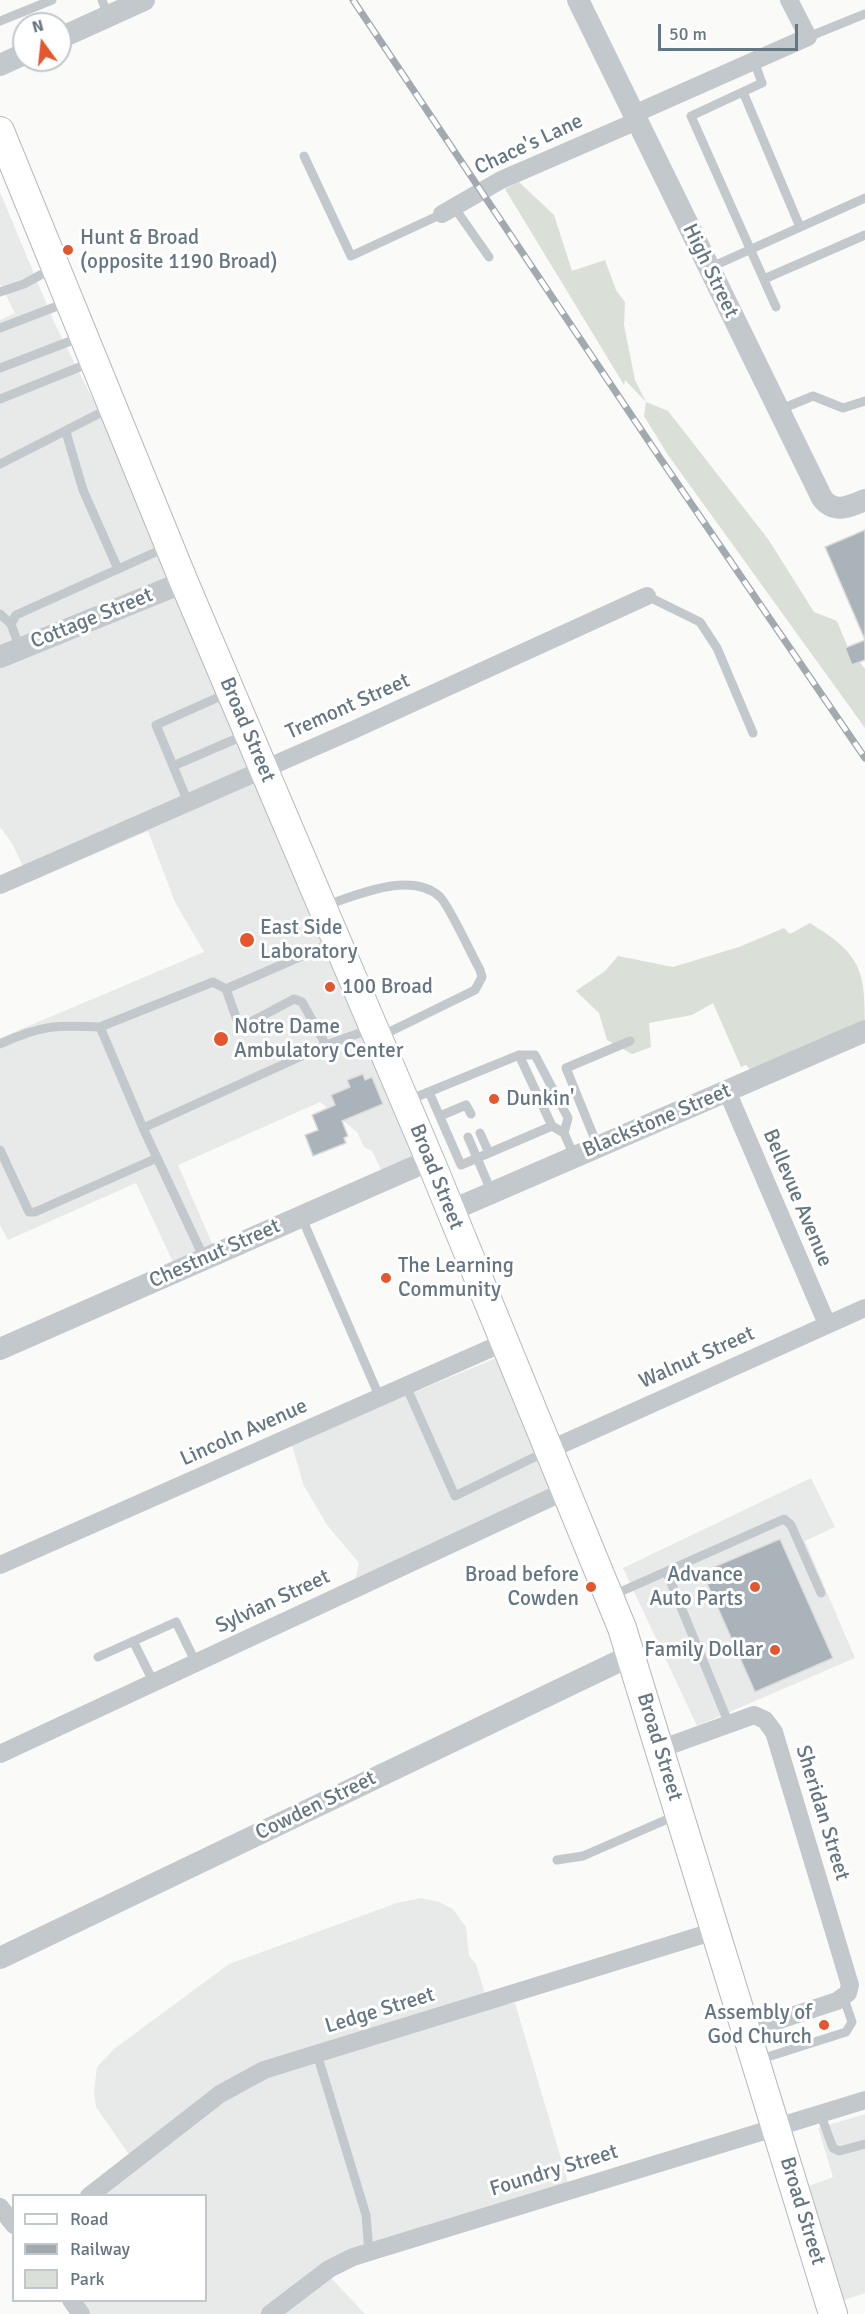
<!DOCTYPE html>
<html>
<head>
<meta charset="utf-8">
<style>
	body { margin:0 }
	#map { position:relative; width:865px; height:2314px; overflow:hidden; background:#fafaf8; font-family:Signika,sans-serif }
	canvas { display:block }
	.legend { position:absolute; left:12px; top:2194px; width:195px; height:108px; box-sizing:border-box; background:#fff; border:2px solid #c1c8cd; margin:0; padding:8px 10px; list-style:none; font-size:18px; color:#657683 }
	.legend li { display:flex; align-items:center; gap:12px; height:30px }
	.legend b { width:30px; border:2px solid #c1c8cd }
	.north { position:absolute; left:12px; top:12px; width:60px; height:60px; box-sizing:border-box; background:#fff; border:2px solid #c1c8cd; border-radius:50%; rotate:345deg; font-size:16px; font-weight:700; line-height:24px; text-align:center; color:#657683 }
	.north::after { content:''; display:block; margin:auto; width:21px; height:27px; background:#e4572e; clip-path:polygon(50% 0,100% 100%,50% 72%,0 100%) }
	.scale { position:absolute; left:658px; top:24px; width:140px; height:27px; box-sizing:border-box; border:3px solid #657683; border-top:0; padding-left:8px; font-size:18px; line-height:21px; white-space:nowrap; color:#657683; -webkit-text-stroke:4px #fff; paint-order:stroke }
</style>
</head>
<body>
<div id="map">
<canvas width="865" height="2314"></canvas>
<ul class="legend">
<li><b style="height:8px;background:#fff"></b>Road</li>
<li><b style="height:8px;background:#a2aab0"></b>Railway</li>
<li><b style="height:16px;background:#dadfd7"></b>Park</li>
</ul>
<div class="north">N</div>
<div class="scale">50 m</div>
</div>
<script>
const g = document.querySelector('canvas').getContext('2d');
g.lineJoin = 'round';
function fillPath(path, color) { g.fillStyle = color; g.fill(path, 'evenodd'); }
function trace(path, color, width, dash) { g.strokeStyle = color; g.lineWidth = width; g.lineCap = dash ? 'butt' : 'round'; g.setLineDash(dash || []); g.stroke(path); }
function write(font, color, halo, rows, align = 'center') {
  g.font = font + ' Signika,sans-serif'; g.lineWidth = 6; g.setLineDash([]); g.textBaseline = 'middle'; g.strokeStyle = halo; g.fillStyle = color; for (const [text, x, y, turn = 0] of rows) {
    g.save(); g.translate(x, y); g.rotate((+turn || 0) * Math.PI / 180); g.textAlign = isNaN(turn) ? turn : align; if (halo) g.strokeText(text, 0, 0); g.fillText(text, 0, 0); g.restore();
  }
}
fillPath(new Path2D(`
	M 0,192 L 55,324 L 187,587 L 429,1165 L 387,1182 L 372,1151 L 364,1147 L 357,1132 L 320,1102 L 178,1165 L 218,1257 L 179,1275 L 136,1183 L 8,1240 L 0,1225 L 0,1038 L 204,952 L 175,902 L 148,831 L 30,882 L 12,843 L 0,827 L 0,320 L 15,313 L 0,284 Z
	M 506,1354 L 565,1494 L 351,1597 L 359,1563 L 327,1525 L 304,1486 L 292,1446 L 314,1434 Z
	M 811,1478 L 835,1527 L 805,1541 L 855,1658 L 697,1726 L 623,1568 Z
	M 421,1898 L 439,1902 L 453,1909 L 466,1927 L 469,1956 L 476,1964 L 489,2007 L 515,2003 L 572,2196 L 336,2272 L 332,2279 L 365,2314 L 82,2314 L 72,2301 L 206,2300 L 206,2196 L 93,2195 L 133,2160 L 96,2107 L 94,2091 L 97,2067 L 114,2049 L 229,1964 L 397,1903 Z
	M 865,2114 L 865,2293 L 844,2300 L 809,2186 L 833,2177 L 818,2128 Z`), '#e8e9e9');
fillPath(new Path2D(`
	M 519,182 L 554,215 L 572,271 L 605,260 L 616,290 L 625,302 L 624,325 L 635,380 L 646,402 L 668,411 L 768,539 L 814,612 L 837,621 L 853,660 L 859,661 L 865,669 L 865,728 L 668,455 L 644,416 L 646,402 L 625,380 L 624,385 L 505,189 Z
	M 810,923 C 865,957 865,972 865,1035 L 760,1082 L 746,1065 L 741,1067 L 713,1003 L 692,1015 L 649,1023 L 651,1047 L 632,1054 L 607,1040 L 599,1013 L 576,991 L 605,971 L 618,956 L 673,967 L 739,947 L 784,928 L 790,934 Z`), '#dadfd7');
const building = new Path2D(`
	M 865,530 L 865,660 L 852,665 L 845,648 L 865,640 L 825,547 Z
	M 363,1074 L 365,1080 L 372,1077 L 383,1104 L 342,1121 L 348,1136 L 344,1138 L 346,1143 L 313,1156 L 305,1135 L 318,1130 L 312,1115 L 335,1105 L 331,1095 L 350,1087 L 347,1080 Z
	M 780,1539 L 833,1658 L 755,1692 L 702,1572 Z`);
fillPath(building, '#aab3b9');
trace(building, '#dcdcda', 1.5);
const primary = new Path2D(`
	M 0,131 L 184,582 L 430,1160 L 622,1628 L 833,2314`);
trace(primary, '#b5babe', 30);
trace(new Path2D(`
	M 102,0 L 108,16
	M 0,21 L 52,0
	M 808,37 L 865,14
	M 754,61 L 762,83 L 691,116 L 776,307
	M 743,92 L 800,227
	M 304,156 L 351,256 L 442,214
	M 454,207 L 489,257
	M 709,268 L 865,198
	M 764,279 L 865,235
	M 0,292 L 24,284 L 53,268
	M 0,328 L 68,302
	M 0,368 L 81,337
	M 0,399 L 92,362
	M 779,410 L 813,396 L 843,408 L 865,401
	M 66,432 L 83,490 L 118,569
	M 0,464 L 110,408
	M 647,596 L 700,622 L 717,648 L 753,733
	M 0,614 L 11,624
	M 20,649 L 11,624 L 16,615 L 167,547
	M 173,766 L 245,735
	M 188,802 L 156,725 L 228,693
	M 324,906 C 355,896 411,870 440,897 C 449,905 472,956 480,970 L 482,977 L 475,990 L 381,1036
	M 226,989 L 334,942
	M 0,1044 C 41,1025 56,1025 100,1027
	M 519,1055 L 552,1126 L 564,1133 L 574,1156
	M 429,1092 L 461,1165 L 552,1126
	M 409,1100 L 519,1055 L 535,1055 L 568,1118 L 564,1133
	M 440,1116 L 466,1105 L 471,1114
	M 143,1128 L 326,1045
	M 480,1133 L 489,1153
	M 468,1137 L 492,1193
	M 598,1147 L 566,1068 L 630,1041
	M 0,1150 L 29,1212 L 35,1212 L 157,1158
	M 301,1216 L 380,1398
	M 204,1258 L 143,1128 L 100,1027 L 213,982 L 226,989 L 238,1023 L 245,1025 L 294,999 L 302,1002 L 326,1045 L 371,1029
	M 406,1386 L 455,1496 L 547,1451
	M 667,1573 L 729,1724
	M 611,1596 L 784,1519 L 791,1525 L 821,1593
	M 133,1641 L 154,1683
	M 98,1657 L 176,1622 L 196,1663
	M 557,1860 L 583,1856 L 677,1815
	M 317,2054 L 366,2215 L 369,2252
	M 758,2060 L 846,2032 L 852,2022 L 843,1996
	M 820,2113 L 833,2148 L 839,2151 L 865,2144`), '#c3c8cc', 9);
trace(new Path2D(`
	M 634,114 L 808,37 L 789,0
	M 442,214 L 501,180 L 637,121
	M 0,885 L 351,731 L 647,596
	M 727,1091 L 827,1324
	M 549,1450 L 865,1308
	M 0,1565 L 505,1342
	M 660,1749 L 754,1715 L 765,1720 L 774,1732 L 850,1985 L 848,1993 L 837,2001 L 746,2031
	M 0,1754 L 565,1491
	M 89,2196 L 220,2094 L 264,2070 L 715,1931
	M 0,2207 L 14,2225
	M 71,2300 L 81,2314
	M 270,2314 L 329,2269 L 353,2257 L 865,2100`), '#c3c8cc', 18);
trace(new Path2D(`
	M 578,0 L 822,498 C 834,514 849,507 865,500
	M 60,38 L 144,0
	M 0,65 L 24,54
	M 0,657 L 184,582
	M 450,1211 L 865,1031
	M 0,1349 L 430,1160
	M 0,1958 L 632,1655`), '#c3c8cc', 22);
trace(primary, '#fff', 28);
const rail = new Path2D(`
	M 353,0 L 660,458 L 865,758`);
trace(rail, '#a2aab0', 7);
trace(rail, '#fff', 4.5, [14]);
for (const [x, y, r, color] of [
	[68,250,6,"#e4572e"],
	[247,940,8,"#e4572e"],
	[330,987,6,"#e4572e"],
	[221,1039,8,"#e4572e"],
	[494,1099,6,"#e4572e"],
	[386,1278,6,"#e4572e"],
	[591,1587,6,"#e4572e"],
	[755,1587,6,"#e4572e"],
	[775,1650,6,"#e4572e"],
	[824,2025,6,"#e4572e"]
]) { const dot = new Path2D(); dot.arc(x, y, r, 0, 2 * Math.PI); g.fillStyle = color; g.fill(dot); trace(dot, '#fff', 2); }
write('21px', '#657683', '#fff', [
	["Chace's Lane",529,145,-25],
	["High Street",710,271,64],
	["Cottage Street",92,619,-22],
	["Tremont Street",348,707,-24],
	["Broad Street",247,730,67],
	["Blackstone Street",657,1121,-23],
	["Broad Street",436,1177,68],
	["Bellevue Avenue",797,1198,67],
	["Chestnut Street",215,1254,-24],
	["Walnut Street",697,1358,-24],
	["Lincoln Avenue",244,1433,-24],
	["Sylvian Street",273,1602,-25],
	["Broad Street",659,1747,73],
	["Cowden Street",316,1806,-26],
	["Sheridan Street",822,1813,73],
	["Ledge Street",380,2011,-17],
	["Foundry Street",554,2171,-17],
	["Broad Street",802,2211,73]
]);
write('21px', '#657683', '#fff', [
	["Hunt & Broad",80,238],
	["(opposite 1190 Broad)",80,262],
	["East Side",260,928],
	["Laboratory",260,952],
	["100 Broad",342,987],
	["Notre Dame",234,1027],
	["Ambulatory Center",234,1051],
	["Dunkin'",506,1099],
	["The Learning",398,1266],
	["Community",398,1290],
	["Broad before",579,1575,"right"],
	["Cowden",579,1599,"right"],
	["Advance",743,1575,"right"],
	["Auto Parts",743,1599,"right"],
	["Family Dollar",763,1650,"right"],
	["Assembly of",812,2013,"right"],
	["God Church",812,2037,"right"]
], 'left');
</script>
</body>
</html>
